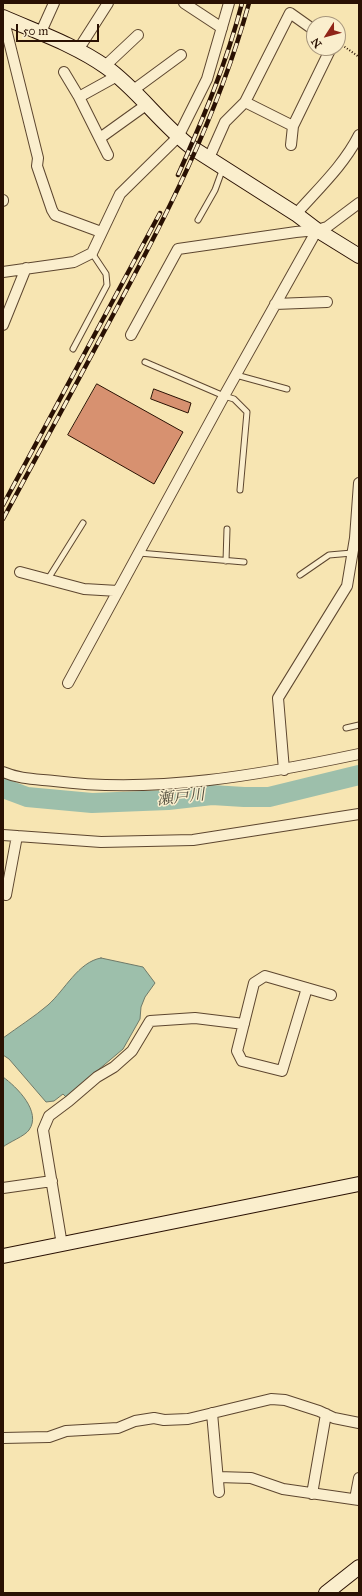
<!DOCTYPE html>
<html>
<head>
<meta charset="utf-8">
<style>
	body { margin:0 }
	#map { position:relative; width:362px; height:1596px; overflow:hidden; background:#f7e5b2; font-family:"IM FELL Great Primer",serif }
	canvas { display:block }
	.frame { position:absolute; inset:0; border:4px solid #2a1103; pointer-events:none }
	.north { position:absolute; left:306px; top:16px; width:40px; height:40px; box-sizing:border-box; background:#faeecd; border:1px solid #a7967c; border-radius:50%; rotate:234deg; font-size:11px; font-weight:700; line-height:16px; text-align:center; color:#2a1103 }
	.north::after { content:''; display:block; margin:auto; width:14px; height:18px; background:#8f2418; clip-path:polygon(50% 0,100% 100%,50% 72%,0 100%) }
	.scale { position:absolute; left:16px; top:24px; width:83px; height:18px; box-sizing:border-box; border:2px solid #2a1103; border-top:0; padding-left:5px; font-size:12px; line-height:14px; white-space:nowrap; color:#2a1103; -webkit-text-stroke:3px #faeecd; paint-order:stroke }
</style>
</head>
<body>
<div id="map">
<canvas width="362" height="1596"></canvas>
<div class="frame"></div>
<div class="north">N</div>
<div class="scale">50 m</div>
</div>
<script>
const g = document.querySelector('canvas').getContext('2d');
g.lineJoin = 'round';
function fillPath(path, color) { g.fillStyle = color; g.fill(path, 'evenodd'); }
function trace(path, color, width, dash) { g.strokeStyle = color; g.lineWidth = width; g.lineCap = dash ? 'butt' : 'round'; g.setLineDash(dash || []); g.stroke(path); }
function write(font, color, halo, rows, align = 'center') {
  g.font = font + ' "IM FELL Great Primer","Noto Serif JP",serif'; g.lineWidth = 3; g.setLineDash([]); g.textBaseline = 'middle'; g.strokeStyle = halo; g.fillStyle = color; for (const [text, x, y, turn = 0] of rows) {
    g.save(); g.translate(x, y); g.rotate((+turn || 0) * Math.PI / 180); g.textAlign = isNaN(turn) ? turn : align; if (halo) g.strokeText(text, 0, 0); g.fillText(text, 0, 0); g.restore();
  }
}
const water = new Path2D(`
	M 101,958 L 143,967 L 155,983 L 145,997 L 141,1007 L 140,1019 L 123,1049 L 66,1097 L 63,1094 L 54,1101 L 46,1102 L 9,1059 L 3,1055 L 3,1038 C 18,1027 34,1017 48,1005 C 65,990 78,962 101,958 Z
	M 3,1077 C 17,1087 42,1112 29,1130 C 25,1136 9,1142 3,1147 Z`);
fillPath(water, '#9dbfab');
trace(water, '#6f7968', 1);
trace(new Path2D(`
	M 3,788 L 27,797 L 92,803 L 168,800 L 212,795 L 244,797 L 269,797 L 359,775`), '#9dbfab', 20);
const building = new Path2D(`
	M 97,384 L 183,432 L 154,484 L 68,435 Z
	M 154,389 L 191,403 L 188,413 L 151,399 Z`);
fillPath(building, '#d79170');
trace(building, '#2a1103', 1);
const lane = new Path2D(`
	M 198,220 L 215,190 L 223,168
	M 73,349 L 107,285 L 106,274 L 92,253
	M 145,362 L 224,396 L 234,399 L 247,412 L 240,490
	M 236,375 L 287,389
	M 139,553 L 244,562
	M 226,561 L 227,529
	M 300,575 L 329,555 L 352,553
	M 48,579 L 83,523
	M 346,728 L 359,725`);
const street = new Path2D(`
	M 184,3 L 222,28
	M 3,17 L 38,158 L 37,166 L 52,210 L 55,215 L 101,232
	M 40,34 L 54,3
	M 78,50 L 108,3
	M 105,66 L 138,35
	M 64,72 L 79,97 L 108,155
	M 132,91 L 181,55
	M 79,97 L 117,76
	M 245,102 L 293,126
	M 100,138 L 146,105
	M 291,145 L 293,126 L 331,48
	M 209,158 L 225,122 L 245,102 L 290,13 L 314,30
	M 3,200 L 3,201
	M 296,214 C 318,189 344,165 359,135
	M 3,272 L 74,262 L 92,253 L 120,194 L 178,137 L 207,79 L 229,3
	M 275,304 L 327,302
	M 3,325 L 26,268
	M 131,335 L 178,249 L 296,232 L 317,230 L 327,227 L 359,203
	M 20,572 L 84,589 L 118,591
	M 68,683 L 224,396 L 317,230
	M 284,770 L 278,698 L 347,586 L 355,538 L 359,483
	M 3,772 C 19,779 36,779 54,781 C 155,794 260,775 359,754
	M 3,835 L 101,842 L 193,840 L 359,814
	M 3,894 L 6,895 L 17,836
	M 307,988 L 282,1071 L 242,1061 L 237,1051 L 254,983 L 265,976 L 331,995
	M 3,1188 L 52,1181
	M 62,1245 L 43,1130 L 49,1116 L 69,1101 L 97,1077 L 114,1067 L 132,1051 L 150,1021 L 195,1018 L 244,1024
	M 212,1413 L 219,1492
	M 3,1438 L 49,1437 L 66,1431 L 118,1428 L 135,1421 L 154,1418 L 164,1420 L 188,1419 L 271,1399 L 285,1400 L 319,1411 L 334,1418 L 359,1423
	M 218,1477 L 251,1478 L 283,1489 L 359,1500
	M 312,1494 L 326,1414
	M 355,1499 L 359,1478`);
const secondary = new Path2D(`
	M 3,17 C 37,32 75,45 106,67 C 137,89 160,123 191,147 L 296,214 L 317,230 L 359,256
	M 3,1256 L 359,1184
	M 326,1593 L 359,1567`);
trace(lane, '#5d462f', 7);
trace(street, '#5d462f', 12);
trace(secondary, '#2a1103', 16);
trace(new Path2D(`
	M 342,45 L 359,57`), '#2a1103', 2, [1, 2]);
trace(lane, '#faeecd', 5);
trace(street, '#faeecd', 10);
trace(secondary, '#faeecd', 14);
const rail = new Path2D(`
	M 178,175 C 203,119 227,62 242,3
	M 3,505 L 160,213
	M 3,519 C 37,456 72,392 106,328 C 163,223 217,119 249,3`);
trace(rail, '#2a1103', 4.5);
trace(rail, '#faeecd', 3, [9]);
write('italic 16px', '#524e3e', '#faeecd', [
	["瀬戸川",181,798,-6]
]);
</script>
</body>
</html>
